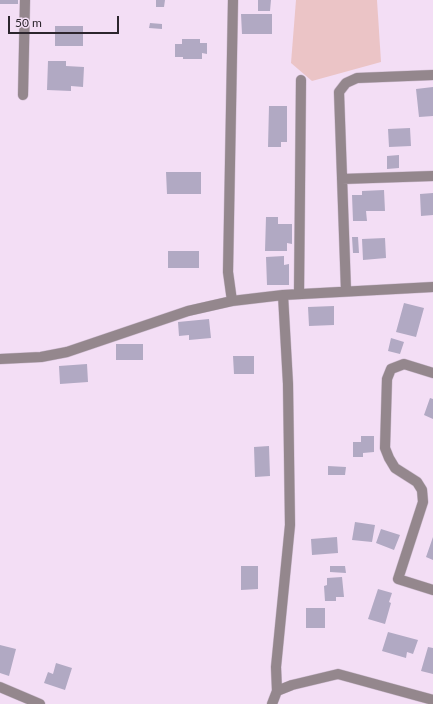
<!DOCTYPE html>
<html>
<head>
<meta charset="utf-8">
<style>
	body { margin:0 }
	#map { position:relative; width:433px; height:704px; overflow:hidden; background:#f3def5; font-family:Lato,sans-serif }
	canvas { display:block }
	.scale { position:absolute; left:8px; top:16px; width:111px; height:18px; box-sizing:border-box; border:2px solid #2c252d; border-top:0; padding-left:5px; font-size:12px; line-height:14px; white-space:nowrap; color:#2c252d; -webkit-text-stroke:3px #f3def5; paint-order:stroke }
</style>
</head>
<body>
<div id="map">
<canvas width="433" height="704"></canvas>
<div class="scale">50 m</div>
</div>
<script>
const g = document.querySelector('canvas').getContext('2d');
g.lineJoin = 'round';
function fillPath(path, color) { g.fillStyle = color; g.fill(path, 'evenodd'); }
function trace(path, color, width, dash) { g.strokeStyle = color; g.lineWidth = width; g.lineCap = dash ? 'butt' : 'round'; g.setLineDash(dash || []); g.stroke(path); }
fillPath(new Path2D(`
	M 296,0 L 377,0 L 381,62 L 312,81 L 291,63 Z`), '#ebc4c6');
fillPath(new Path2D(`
	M 0,0 L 18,0 L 18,4 L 0,4 Z
	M 156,0 L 165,0 L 164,7 L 156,7 Z
	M 258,0 L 271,0 L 270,11 L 258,11 Z
	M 241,14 L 272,14 L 272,34 L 242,34 Z
	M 150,23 L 162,24 L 162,29 L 149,28 Z
	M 55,26 L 83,26 L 83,46 L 55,46 Z
	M 182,39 L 200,39 L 200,43 L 207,43 L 207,54 L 202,53 L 202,59 L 183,59 L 183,57 L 175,57 L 175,44 L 182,44 Z
	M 48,61 L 66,61 L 66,66 L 84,67 L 83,87 L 71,86 L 71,91 L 47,90 Z
	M 433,87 L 433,116 L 419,117 L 416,89 Z
	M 269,106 L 287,106 L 287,142 L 281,142 L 281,147 L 268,147 Z
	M 410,128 L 411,146 L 389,147 L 388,129 Z
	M 399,155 L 399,168 L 387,169 L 387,156 Z
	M 166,172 L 201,172 L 201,194 L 167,194 Z
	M 384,190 L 385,211 L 366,211 L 367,221 L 353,221 L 352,195 L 362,195 L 362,191 Z
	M 433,193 L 433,215 L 421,216 L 420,194 Z
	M 266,217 L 278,217 L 278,224 L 292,224 L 292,244 L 287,243 L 287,251 L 265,251 Z
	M 352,237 L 358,237 L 359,253 L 353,253 Z
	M 385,238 L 386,258 L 363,260 L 362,239 Z
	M 168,251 L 199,251 L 199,268 L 168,268 Z
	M 284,256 L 284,265 L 289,264 L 289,285 L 267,285 L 266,257 Z
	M 404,303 L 424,308 L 416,337 L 396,332 Z
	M 334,306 L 334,325 L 309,326 L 308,307 Z
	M 209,319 L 211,338 L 189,340 L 189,335 L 179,336 L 178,322 Z
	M 391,338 L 404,342 L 400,354 L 388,351 Z
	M 116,344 L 143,344 L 143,360 L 116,360 Z
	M 233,356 L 254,356 L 254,374 L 234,374 Z
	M 87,364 L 88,382 L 60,384 L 59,366 Z
	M 430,398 L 433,399 L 433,419 L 424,415 Z
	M 361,436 L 374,436 L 374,452 L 363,453 L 363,457 L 353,457 L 353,442 L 361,442 Z
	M 269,446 L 270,476 L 255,477 L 254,447 Z
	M 328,466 L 346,467 L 345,475 L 328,475 Z
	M 355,522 L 375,525 L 372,542 L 352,540 Z
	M 381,529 L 400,535 L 394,550 L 376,543 Z
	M 337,537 L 338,553 L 312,555 L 311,539 Z
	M 433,537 L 433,560 L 426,557 Z
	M 241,566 L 258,566 L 258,589 L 241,590 Z
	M 330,566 L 345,566 L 346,573 L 330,572 Z
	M 342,577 L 344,597 L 336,597 L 336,601 L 325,601 L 324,586 L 327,585 L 327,578 Z
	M 378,589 L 392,593 L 389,602 L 391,603 L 385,624 L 368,619 Z
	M 306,608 L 325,608 L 325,628 L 306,628 Z
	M 388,632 L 418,640 L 413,654 L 407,652 L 406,658 L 382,651 Z
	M 0,645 L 16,649 L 9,676 L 0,673 Z
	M 428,647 L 433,648 L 433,674 L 421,671 Z
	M 56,663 L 72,668 L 65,690 L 44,683 L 48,672 L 53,674 Z`), '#b1a9c3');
const minor = new Path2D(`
	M 23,95 L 25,0
	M 342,179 L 433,176
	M 346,291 L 339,92 L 346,83 L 357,78 L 433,75
	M 299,294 L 301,80
	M 232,301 L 228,272 L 233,0
	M 0,359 L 41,357 L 67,352 L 188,311 L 232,301 L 283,295 L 433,287
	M 433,373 L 404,364 L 391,369 L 387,379 L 385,448 L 389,458 L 395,468 L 417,482 L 422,490 L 423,502 L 398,579 L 433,590
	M 0,687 L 40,704
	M 277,691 L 292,685 L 338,674 L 433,700
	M 272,704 L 277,691 L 276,667 L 290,525 L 288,384 L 283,295`);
trace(minor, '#cfbdd1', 11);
trace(minor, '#94878d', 10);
</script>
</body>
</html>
